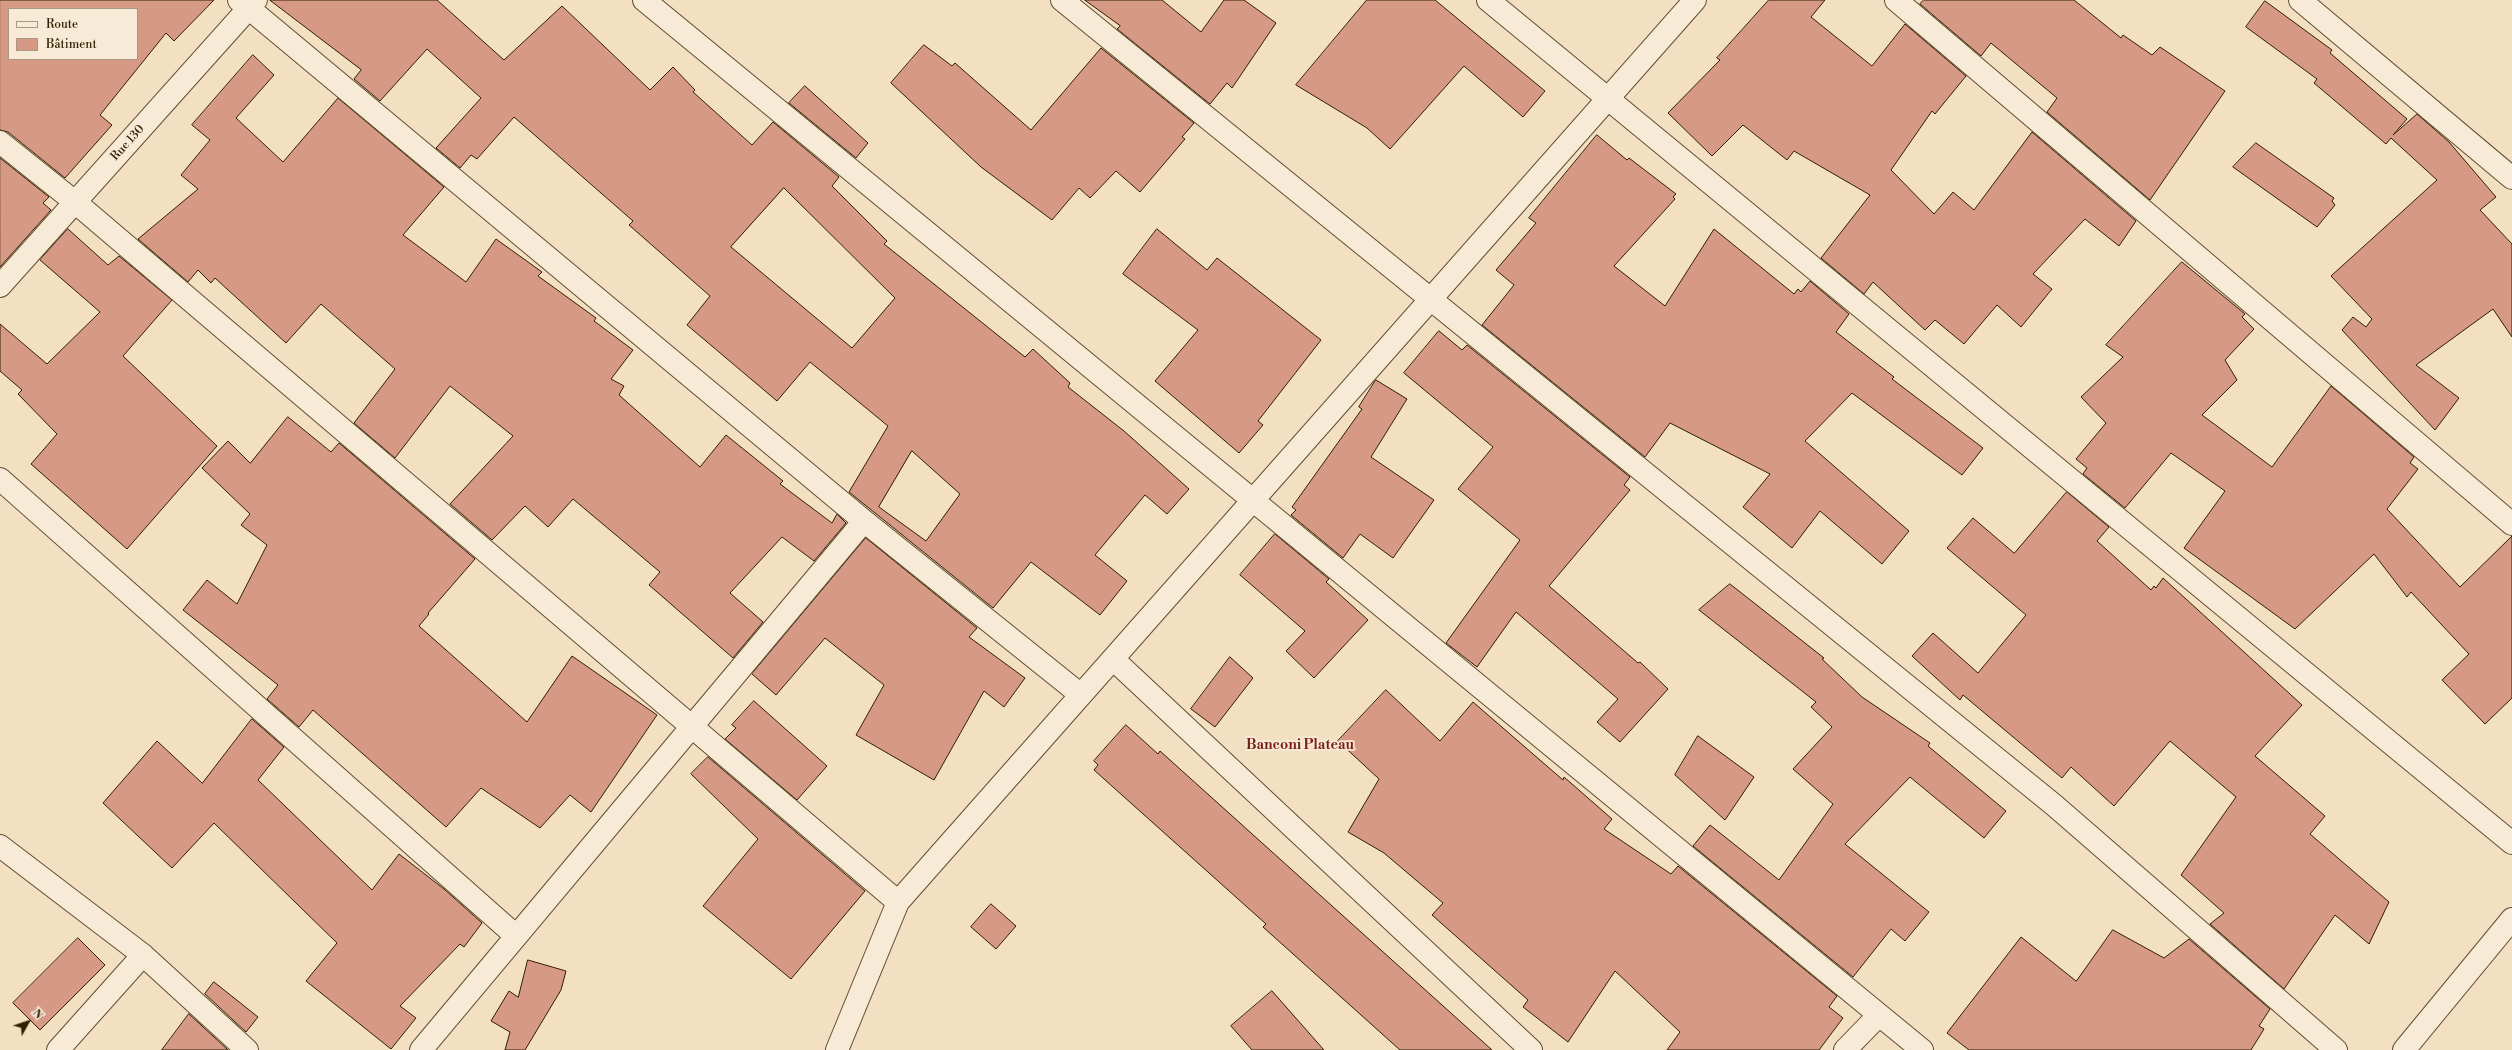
<!DOCTYPE html>
<html>
<head>
<meta charset="utf-8">
<style>
	body { margin:0 }
	#map { position:relative; width:2512px; height:1050px; overflow:hidden; background:#f3dfc1; font-family:"Libre Bodoni",serif }
	canvas { display:block }
	.legend { position:absolute; left:8px; top:8px; width:130px; height:52px; box-sizing:border-box; background:#f7ead7; border:1px solid #a89881; margin:0; padding:5px 7px; list-style:none; font-size:12px; color:#321e00 }
	.legend li { display:flex; align-items:center; gap:8px; height:20px }
	.legend b { width:20px; border:1px solid #a89881 }
	.north { position:absolute; left:8px; top:1002px; width:40px; height:40px; -webkit-text-stroke:3px #f7ead7; paint-order:stroke; rotate:50deg; font-size:11px; font-weight:700; line-height:16px; text-align:center; color:#321e00 }
	.north::after { content:''; display:block; margin:auto; width:14px; height:18px; background:#321e00; clip-path:polygon(50% 0,100% 100%,50% 72%,0 100%) }
</style>
</head>
<body>
<div id="map">
<canvas width="2512" height="1050"></canvas>
<ul class="legend">
<li><b style="height:5px;background:#f7ead7"></b>Route</li>
<li><b style="height:11px;background:#d69986"></b>Bâtiment</li>
</ul>
<div class="north">N</div>
</div>
<script>
const g = document.querySelector('canvas').getContext('2d');
g.lineJoin = 'round';
function fillPath(path, color) { g.fillStyle = color; g.fill(path, 'evenodd'); }
function trace(path, color, width, dash) { g.strokeStyle = color; g.lineWidth = width; g.lineCap = dash ? 'butt' : 'round'; g.setLineDash(dash || []); g.stroke(path); }
function write(font, color, halo, rows, align = 'center') {
  g.font = font + ' "Libre Bodoni",serif'; g.lineWidth = 3.5; g.setLineDash([]); g.textBaseline = 'middle'; g.strokeStyle = halo; g.fillStyle = color; for (const [text, x, y, turn = 0] of rows) {
    g.save(); g.translate(x, y); g.rotate((+turn || 0) * Math.PI / 180); g.textAlign = isNaN(turn) ? turn : align; if (halo) g.strokeText(text, 0, 0); g.fillText(text, 0, 0); g.restore();
  }
}
const building = new Path2D(`
	M 0,0 L 214,0 L 174,41 L 166,33 L 100,115 L 112,125 L 65,178 L 8,132 L 0,130 ZM 9,9 L 137,9 L 137,59 L 9,59 Z
	M 270,0 L 437,0 L 504,60 L 562,6 L 650,90 L 673,67 L 695,90 L 693,92 L 752,145 L 773,122 L 839,177 L 832,186 L 887,241 L 884,244 L 1025,357 L 1033,349 L 1070,383 L 1068,387 L 1124,431 L 1189,489 L 1167,514 L 1145,495 L 1095,555 L 1127,581 L 1100,615 L 1031,562 L 993,608 L 849,492 L 888,426 L 810,362 L 777,401 L 687,325 L 710,296 L 629,225 L 633,221 L 514,117 L 477,159 L 471,155 L 460,168 L 436,148 L 481,98 L 427,49 L 380,101 L 354,79 L 361,70 ZM 784,188 L 895,298 L 852,348 L 731,247 ZM 912,451 L 960,494 L 926,541 L 879,507 Z
	M 1085,0 L 1162,0 L 1201,32 L 1224,0 L 1244,0 L 1276,23 L 1232,88 L 1227,83 L 1210,104 L 1117,29 L 1120,26 Z
	M 1367,0 L 1435,0 L 1545,91 L 1523,117 L 1464,66 L 1390,149 L 1367,128 L 1296,85 Z
	M 1769,0 L 1825,0 L 1811,17 L 1872,66 L 1905,24 L 1966,76 L 1935,114 L 1932,111 L 1891,170 L 1934,214 L 1953,192 L 1974,210 L 2032,132 L 2136,221 L 2119,246 L 2085,219 L 2033,274 L 2052,289 L 2021,327 L 1997,305 L 1964,344 L 1935,320 L 1925,330 L 1873,282 L 1864,294 L 1821,258 L 1870,195 L 1794,151 L 1787,160 L 1743,125 L 1712,156 L 1668,113 L 1720,60 L 1717,58 Z
	M 1924,0 L 2074,0 L 2121,38 L 2123,35 L 2152,55 L 2160,47 L 2225,91 L 2150,200 L 2047,112 L 2057,98 L 1991,43 L 1981,56 L 1920,4 Z
	M 2265,1 L 2332,50 L 2330,53 L 2407,119 L 2393,135 L 2417,114 L 2449,142 L 2496,197 L 2480,210 L 2512,244 L 2512,337 L 2493,309 L 2416,365 L 2459,398 L 2435,430 L 2342,330 L 2353,317 L 2366,327 L 2372,319 L 2331,276 L 2437,180 L 2391,138 L 2386,144 L 2314,83 L 2317,79 L 2246,27 Z
	M 924,45 L 952,66 L 955,63 L 1031,130 L 1101,48 L 1194,123 L 1182,137 L 1185,139 L 1140,192 L 1116,171 L 1090,198 L 1079,188 L 1052,220 L 981,167 L 891,83 Z
	M 253,55 L 274,75 L 236,118 L 283,162 L 338,98 L 444,187 L 403,235 L 466,282 L 496,239 L 542,272 L 538,276 L 596,318 L 594,321 L 633,350 L 611,379 L 624,386 L 619,395 L 700,467 L 726,435 L 783,481 L 780,484 L 832,523 L 837,514 L 846,523 L 814,561 L 782,537 L 730,593 L 763,622 L 733,658 L 649,585 L 660,572 L 573,499 L 548,527 L 525,506 L 492,540 L 450,504 L 513,436 L 450,386 L 395,458 L 354,423 L 395,369 L 321,304 L 286,343 L 215,278 L 211,283 L 198,270 L 188,282 L 138,239 L 198,189 L 181,175 L 210,140 L 192,125 Z
	M 805,86 L 868,143 L 856,158 L 789,103 Z
	M 1597,135 L 1627,160 L 1629,158 L 1676,194 L 1673,197 L 1675,199 L 1614,266 L 1665,306 L 1714,229 L 1794,294 L 1798,289 L 1801,292 L 1810,281 L 1849,314 L 1836,332 L 1894,377 L 1892,379 L 1983,448 L 1962,475 L 1852,393 L 1805,441 L 1909,531 L 1882,564 L 1820,511 L 1792,548 L 1743,507 L 1770,474 L 1670,423 L 1645,457 L 1482,325 L 1514,285 L 1496,270 L 1536,223 L 1529,218 Z
	M 2256,143 L 2334,198 L 2332,201 L 2335,205 L 2317,227 L 2233,167 Z
	M 0,158 L 49,197 L 43,203 L 51,210 L 0,267 Z
	M 68,229 L 108,265 L 119,256 L 172,300 L 123,356 L 217,446 L 127,549 L 31,464 L 57,434 L 18,394 L 22,390 L 0,371 L 0,324 L 47,364 L 100,312 L 40,260 Z
	M 1157,229 L 1207,270 L 1217,258 L 1321,340 L 1258,421 L 1263,425 L 1239,453 L 1155,381 L 1198,330 L 1123,274 Z
	M 2182,262 L 2245,314 L 2242,317 L 2254,329 L 2225,360 L 2237,380 L 2202,415 L 2272,467 L 2331,386 L 2414,457 L 2410,463 L 2418,469 L 2387,509 L 2460,587 L 2512,536 L 2512,698 L 2485,724 L 2442,680 L 2469,654 L 2411,592 L 2407,597 L 2374,554 L 2295,629 L 2184,548 L 2225,491 L 2171,453 L 2125,508 L 2083,474 L 2087,468 L 2076,459 L 2106,423 L 2081,397 L 2123,357 L 2106,345 Z
	M 1439,331 L 1462,350 L 1467,345 L 1630,477 L 1624,485 L 1630,490 L 1549,586 L 1638,663 L 1640,662 L 1668,689 L 1620,742 L 1597,722 L 1618,699 L 1516,612 L 1477,667 L 1446,643 L 1520,540 L 1458,489 L 1493,447 L 1404,373 Z
	M 1376,380 L 1407,399 L 1371,457 L 1434,500 L 1393,558 L 1360,534 L 1343,558 L 1291,515 L 1296,510 L 1292,507 L 1362,409 L 1359,407 Z
	M 288,417 L 331,452 L 339,443 L 475,559 L 428,613 L 429,614 L 419,626 L 527,722 L 572,656 L 657,715 L 591,812 L 570,795 L 540,828 L 481,788 L 446,827 L 313,710 L 299,727 L 267,699 L 278,685 L 183,610 L 207,580 L 237,604 L 267,545 L 241,525 L 250,514 L 202,468 L 228,441 L 250,463 Z
	M 2067,492 L 2109,527 L 2097,541 L 2151,590 L 2154,586 L 2156,588 L 2163,578 L 2302,705 L 2255,756 L 2325,816 L 2310,834 L 2389,902 L 2369,944 L 2335,915 L 2284,989 L 2210,924 L 2224,913 L 2181,875 L 2236,797 L 2170,741 L 2114,806 L 2071,767 L 2062,778 L 1963,695 L 1960,700 L 1912,656 L 1933,633 L 1978,673 L 2026,615 L 1947,548 L 1973,518 L 2014,553 Z
	M 1275,534 L 1329,579 L 1326,582 L 1368,620 L 1314,678 L 1286,651 L 1305,631 L 1240,575 Z
	M 866,538 L 977,628 L 969,637 L 1025,678 L 1004,707 L 984,691 L 934,780 L 856,735 L 884,685 L 825,638 L 776,695 L 752,674 Z
	M 1730,584 L 1824,658 L 1822,659 L 1862,697 L 1930,743 L 1928,746 L 2006,811 L 1984,838 L 1910,777 L 1845,844 L 1929,912 L 1905,941 L 1891,929 L 1853,977 L 1693,846 L 1710,825 L 1779,880 L 1833,804 L 1793,769 L 1832,727 L 1811,707 L 1816,702 L 1699,610 Z
	M 1230,657 L 1253,678 L 1215,727 L 1191,709 Z
	M 1386,690 L 1440,741 L 1473,702 L 1563,780 L 1564,777 L 1612,819 L 1604,829 L 1671,874 L 1678,866 L 1837,996 L 1829,1007 L 1843,1018 L 1819,1050 L 1667,1050 L 1680,1032 L 1615,971 L 1568,1042 L 1523,1007 L 1528,1000 L 1432,915 L 1443,903 L 1384,853 L 1348,832 L 1379,779 L 1338,741 Z
	M 754,701 L 827,766 L 797,800 L 725,739 L 736,728 L 732,725 Z
	M 252,719 L 284,747 L 258,780 L 372,890 L 399,854 L 444,889 L 482,923 L 464,947 L 460,944 L 400,1006 L 416,1018 L 391,1049 L 306,981 L 337,943 L 214,823 L 172,868 L 103,803 L 157,741 L 202,783 Z
	M 1126,725 L 1158,754 L 1160,751 L 1492,1050 L 1400,1050 L 1263,927 L 1266,924 L 1094,770 L 1098,765 L 1094,761 Z
	M 1698,736 L 1754,777 L 1725,820 L 1675,775 Z
	M 708,757 L 865,891 L 791,979 L 703,906 L 758,839 L 691,774 Z
	M 991,904 L 1016,926 L 996,949 L 971,927 Z
	M 2113,930 L 2164,958 L 2189,939 L 2270,1009 L 2259,1026 L 2264,1029 L 2251,1050 L 1969,1050 L 1947,1033 L 2021,937 L 2076,981 Z
	M 78,938 L 105,965 L 40,1030 L 13,1003 Z
	M 528,960 L 566,971 L 561,990 L 525,1050 L 505,1050 L 510,1032 L 491,1021 L 509,991 L 518,997 Z
	M 214,982 L 258,1017 L 246,1032 L 205,994 Z
	M 1272,991 L 1324,1050 L 1252,1050 L 1231,1026 Z
	M 189,1014 L 228,1050 L 162,1050 Z`);
fillPath(building, '#d69986');
trace(building, '#321e00', 1);
const street = new Path2D(`
	M 239,0 L 864,521 L 1081,695
	M 644,0 L 1922,1050
	M 1062,0 L 2054,805 L 2336,1050
	M 1488,0 L 2512,843
	M 1896,0 L 2512,524
	M 2300,0 L 2512,178
	M 0,142 L 75,202 L 898,902
	M 0,286 L 256,0
	M 0,479 L 516,936
	M 1113,659 L 1531,1050
	M 0,846 L 143,955 L 247,1050
	M 58,1050 L 143,955
	M 421,1050 L 864,521
	M 837,1050 L 898,902 L 1695,0
	M 1845,1050 L 1879,1015
	M 2404,1050 L 2512,919`);
trace(street, '#624e30', 24);
trace(street, '#f7ead7', 22);
write('12px', '#321e00', '#f7ead7', [
	["Rue 130",128,143,-48]
]);
write('bold 14px', '#7a1f14', '#f7ead7', [
	["Banconi Plateau",1300,746]
]);
</script>
</body>
</html>
